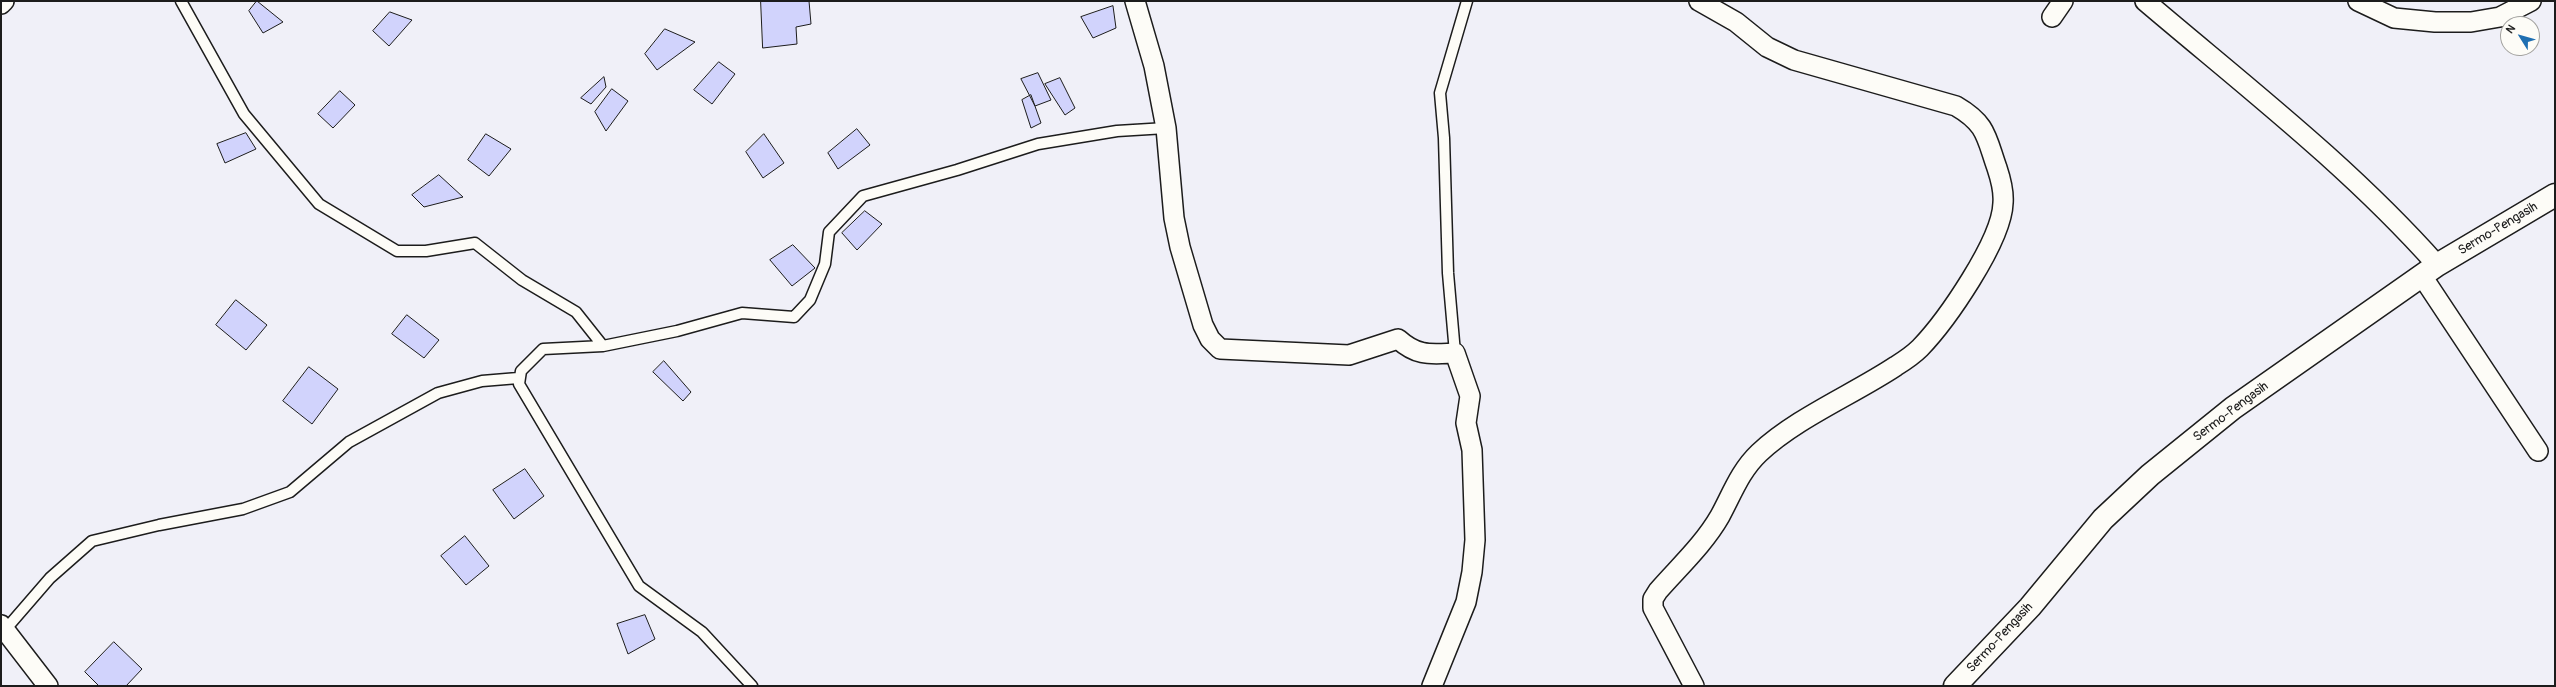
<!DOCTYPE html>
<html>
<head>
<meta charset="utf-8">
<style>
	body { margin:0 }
	#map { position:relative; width:2556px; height:687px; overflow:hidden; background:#f0f0f8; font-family:Pangolin,sans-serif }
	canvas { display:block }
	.frame { position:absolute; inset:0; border:2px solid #1c1c1c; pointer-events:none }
	.north { position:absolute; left:2500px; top:16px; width:40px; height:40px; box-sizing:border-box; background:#fdfcf7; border:1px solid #a3a29f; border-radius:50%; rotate:307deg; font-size:11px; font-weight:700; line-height:16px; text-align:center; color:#1c1c1c }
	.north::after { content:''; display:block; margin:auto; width:14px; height:18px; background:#1f6fb2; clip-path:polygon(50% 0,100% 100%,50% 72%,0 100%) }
</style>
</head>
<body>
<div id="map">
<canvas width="2556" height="687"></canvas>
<div class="frame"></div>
<div class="north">N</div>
</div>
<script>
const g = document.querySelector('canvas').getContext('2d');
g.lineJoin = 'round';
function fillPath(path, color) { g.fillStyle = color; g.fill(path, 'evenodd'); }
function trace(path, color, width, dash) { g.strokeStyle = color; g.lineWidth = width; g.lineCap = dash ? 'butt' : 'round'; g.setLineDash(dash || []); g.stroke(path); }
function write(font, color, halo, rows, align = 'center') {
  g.font = font + ' Pangolin,sans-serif'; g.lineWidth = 3; g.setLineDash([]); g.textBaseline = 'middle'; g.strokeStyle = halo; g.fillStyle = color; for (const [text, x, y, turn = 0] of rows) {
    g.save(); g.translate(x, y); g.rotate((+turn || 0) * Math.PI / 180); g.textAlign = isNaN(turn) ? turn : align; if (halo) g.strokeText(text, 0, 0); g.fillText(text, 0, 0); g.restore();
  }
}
const building = new Path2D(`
	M 257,1 L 283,22 L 263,33 L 249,11 Z
	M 761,1 L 809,1 L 811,24 L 796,27 L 797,44 L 763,48 Z
	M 1113,6 L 1116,28 L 1093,38 L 1081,17 Z
	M 390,12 L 412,20 L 389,46 L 373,31 Z
	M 665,29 L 695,42 L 657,70 L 645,54 Z
	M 719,62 L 735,74 L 712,104 L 694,90 Z
	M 1038,73 L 1051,100 L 1035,106 L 1021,79 Z
	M 604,77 L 606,87 L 591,104 L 581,98 Z
	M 1060,78 L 1075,108 L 1065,115 L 1045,84 Z
	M 612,89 L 628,101 L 606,131 L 595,112 Z
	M 340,91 L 355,105 L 333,128 L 318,114 Z
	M 1031,95 L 1041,123 L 1031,128 L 1022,100 Z
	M 857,129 L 870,145 L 838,169 L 828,153 Z
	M 246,133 L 256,149 L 225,163 L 217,144 Z
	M 486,134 L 511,149 L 489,176 L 468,160 Z
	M 764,134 L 784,163 L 763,178 L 746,152 Z
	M 439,175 L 463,197 L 424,207 L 412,195 Z
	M 865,211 L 882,224 L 857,250 L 842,233 Z
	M 793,245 L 815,268 L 792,286 L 770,260 Z
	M 236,300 L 267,325 L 246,350 L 216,325 Z
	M 407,315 L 439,340 L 424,358 L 392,334 Z
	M 664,361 L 691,392 L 683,401 L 653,372 Z
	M 309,367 L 338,389 L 312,424 L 283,401 Z
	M 525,469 L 544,496 L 514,519 L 493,490 Z
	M 465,536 L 489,566 L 466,585 L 441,556 Z
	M 645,615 L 655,639 L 628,654 L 617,624 Z
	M 114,642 L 142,669 L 126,686 L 99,686 L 85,672 Z`);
fillPath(building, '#d1d3fc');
trace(building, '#1c1c1c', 1);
const lane = new Path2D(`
	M 181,1 L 244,114 L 319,204 L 397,251 L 426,251 L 475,243 L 522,280 L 576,312 L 603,346
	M 1455,353 L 1448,273 L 1444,138 L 1440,93 L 1467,1
	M 5,630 L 50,578 L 92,541 L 159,525 L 243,509 L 290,492 L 349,442 L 438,393 L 482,381 L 518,378
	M 752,686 L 702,632 L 639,586 L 519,384 L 521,371 L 543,349 L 603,346 L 677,331 L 742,313 L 794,317 L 810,300 L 825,264 L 829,232 L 863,196 L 957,170 L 1038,144 L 1117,131 L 1166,128`);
const street = new Path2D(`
	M 1135,1 L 1154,66 L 1166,128 L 1174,218 L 1180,247 L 1203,325 L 1210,339 L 1220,349 L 1349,355 L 1398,339 C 1418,357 1431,354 1455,353 L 1470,396 L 1466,423 L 1472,450 L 1475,540 L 1472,572 L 1466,602 L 1432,686
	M 2145,1 C 2245,86 2349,166 2437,265
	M 2358,1 L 2394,18 L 2435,22 L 2471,22 L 2500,17 L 2531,1
	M 1,4 L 4,1
	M 2052,17 L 2063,1
	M 2422,276 L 2538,451
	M 1,625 L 48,686
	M 1694,686 L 1653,608 L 1653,599 L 1658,591 C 1679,567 1704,544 1720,516 C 1732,494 1740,471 1759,453 C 1796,418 1854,394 1896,366 C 1904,361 1913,355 1920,348 C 1946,321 2002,241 2003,203 C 2004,191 2001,180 1997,168 C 1986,137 1987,124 1956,106 L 1794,60 L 1767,47 L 1736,22 L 1699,1`);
const primary = new Path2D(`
	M 1955,686 L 2030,607 L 2103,519 L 2150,475 L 2233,408 L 2437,265 L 2555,195`);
trace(lane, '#1c1c1c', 13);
trace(street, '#1c1c1c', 22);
trace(primary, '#1c1c1c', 25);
trace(lane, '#fdfcf7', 10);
trace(street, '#fdfcf7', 19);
trace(primary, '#fdfcf7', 22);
write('13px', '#1c1c1c', '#fdfcf7', [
	["Sermo-Pengasih",2498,229,-31],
	["Sermo-Pengasih",2231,412,-37],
	["Sermo-Pengasih",2000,638,-47]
]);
</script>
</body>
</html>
